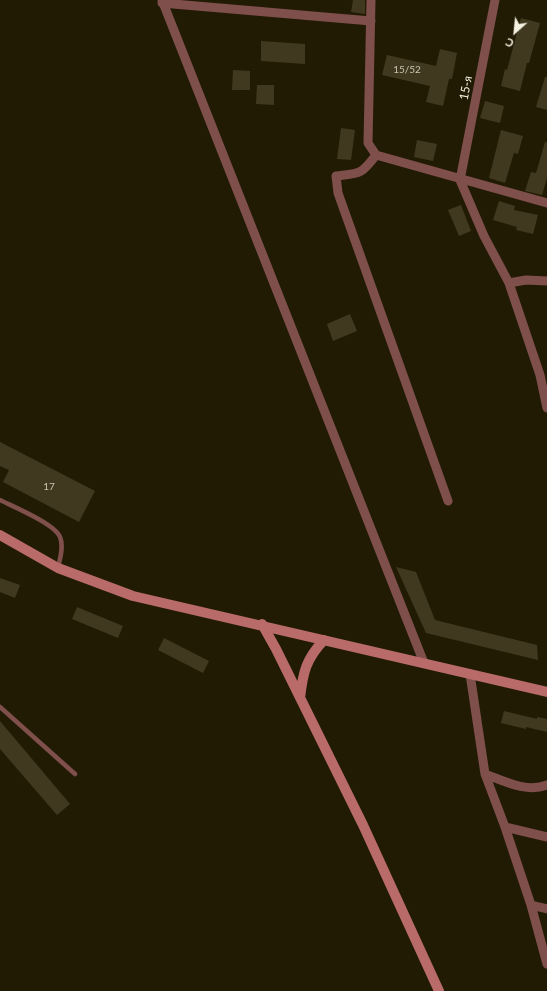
<!DOCTYPE html>
<html>
<head>
<meta charset="utf-8">
<style>
	body { margin:0 }
	#map { position:relative; width:547px; height:991px; overflow:hidden; background:#221b03; font-family:Lato,sans-serif }
	canvas { display:block }
	.north { position:absolute; left:495px; top:12px; width:40px; height:40px; -webkit-text-stroke:3px #221b03; paint-order:stroke; rotate:207deg; font-size:11px; font-weight:700; line-height:16px; text-align:center; color:#f5f1e1 }
	.north::after { content:''; display:block; margin:auto; width:14px; height:18px; background:#f5f1e1; clip-path:polygon(50% 0,100% 100%,50% 72%,0 100%) }
</style>
</head>
<body>
<div id="map">
<canvas width="547" height="991"></canvas>
<div class="north">С</div>
</div>
<script>
const g = document.querySelector('canvas').getContext('2d');
g.lineJoin = 'round';
function fillPath(path, color) { g.fillStyle = color; g.fill(path, 'evenodd'); }
function trace(path, color, width, dash) { g.strokeStyle = color; g.lineWidth = width; g.lineCap = dash ? 'butt' : 'round'; g.setLineDash(dash || []); g.stroke(path); }
function write(font, color, halo, rows, align = 'center') {
  g.font = font + ' Lato,sans-serif'; g.lineWidth = 4; g.setLineDash([]); g.textBaseline = 'middle'; g.strokeStyle = halo; g.fillStyle = color; for (const [text, x, y, turn = 0] of rows) {
    g.save(); g.translate(x, y); g.rotate((+turn || 0) * Math.PI / 180); g.textAlign = isNaN(turn) ? turn : align; if (halo) g.strokeText(text, 0, 0); g.fillText(text, 0, 0); g.restore();
  }
}
fillPath(new Path2D(`
	M 353,0 L 365,0 L 365,14 L 351,12 Z
	M 521,18 L 540,23 L 529,63 L 527,63 L 520,91 L 501,86 L 505,69 L 507,70 Z
	M 261,41 L 305,44 L 305,64 L 261,61 Z
	M 440,49 L 457,53 L 452,79 L 449,79 L 443,106 L 426,102 L 430,86 L 382,75 L 387,55 L 436,66 Z
	M 233,70 L 250,71 L 250,90 L 232,90 Z
	M 545,77 L 547,77 L 547,110 L 536,107 Z
	M 257,85 L 274,85 L 274,105 L 256,104 Z
	M 485,101 L 504,106 L 500,123 L 480,118 Z
	M 341,128 L 355,130 L 351,160 L 337,159 Z
	M 501,130 L 523,136 L 518,154 L 514,153 L 505,183 L 489,178 Z
	M 417,140 L 437,144 L 433,161 L 414,157 Z
	M 545,142 L 547,142 L 547,178 L 542,195 L 525,191 L 531,172 L 536,173 Z
	M 499,201 L 515,206 L 514,210 L 538,215 L 533,234 L 516,230 L 517,227 L 493,220 Z
	M 461,205 L 471,231 L 459,236 L 448,210 Z
	M 350,314 L 357,331 L 333,341 L 327,324 Z
	M 0,442 L 95,491 L 79,522 L 3,482 L 9,470 L 0,466 Z
	M 396,567 L 416,572 L 435,620 L 537,645 L 538,660 L 426,633 Z
	M 0,578 L 20,585 L 15,598 L 0,592 Z
	M 77,607 L 123,626 L 118,638 L 72,619 Z
	M 164,638 L 209,661 L 203,673 L 158,650 Z
	M 504,711 L 537,719 L 537,717 L 547,719 L 547,732 L 526,727 L 526,729 L 501,723 Z
	M 0,721 L 70,804 L 57,815 L 0,749 Z`), '#403920');
trace(new Path2D(`
	M 0,500 C 14,507 55,524 60,537 C 64,546 60,559 58,568
	M 0,707 L 75,774`), '#7f4f4c', 4.5);
trace(new Path2D(`
	M 162,0 L 424,663
	M 371,0 L 368,143 L 376,155 L 547,203
	M 162,3 L 371,21
	M 376,155 C 361,175 360,173 336,176 L 338,193 L 448,501
	M 460,180 L 484,236 L 509,283 L 540,375 L 547,408
	M 460,180 L 495,0
	M 509,283 L 526,280 L 547,281
	M 470,674 L 485,774 L 505,827 L 531,905 L 547,964
	M 485,774 C 504,781 527,793 547,785
	M 505,827 L 547,837
	M 531,905 L 547,909`), '#7f4f4c', 9);
trace(new Path2D(`
	M 0,535 L 58,568 L 133,596 L 547,692
	M 262,624 L 276,649 L 363,825 L 439,991
	M 300,698 C 303,672 306,659 324,640`), '#b86b68', 10);
write('10px', '#c8c3b1', null, [
	["15/52",407,70],
	["17",49,487]
]);
write('12px', '#f5f1e1', '#221b03', [
	["15-я",466,88,-79]
]);
</script>
</body>
</html>
